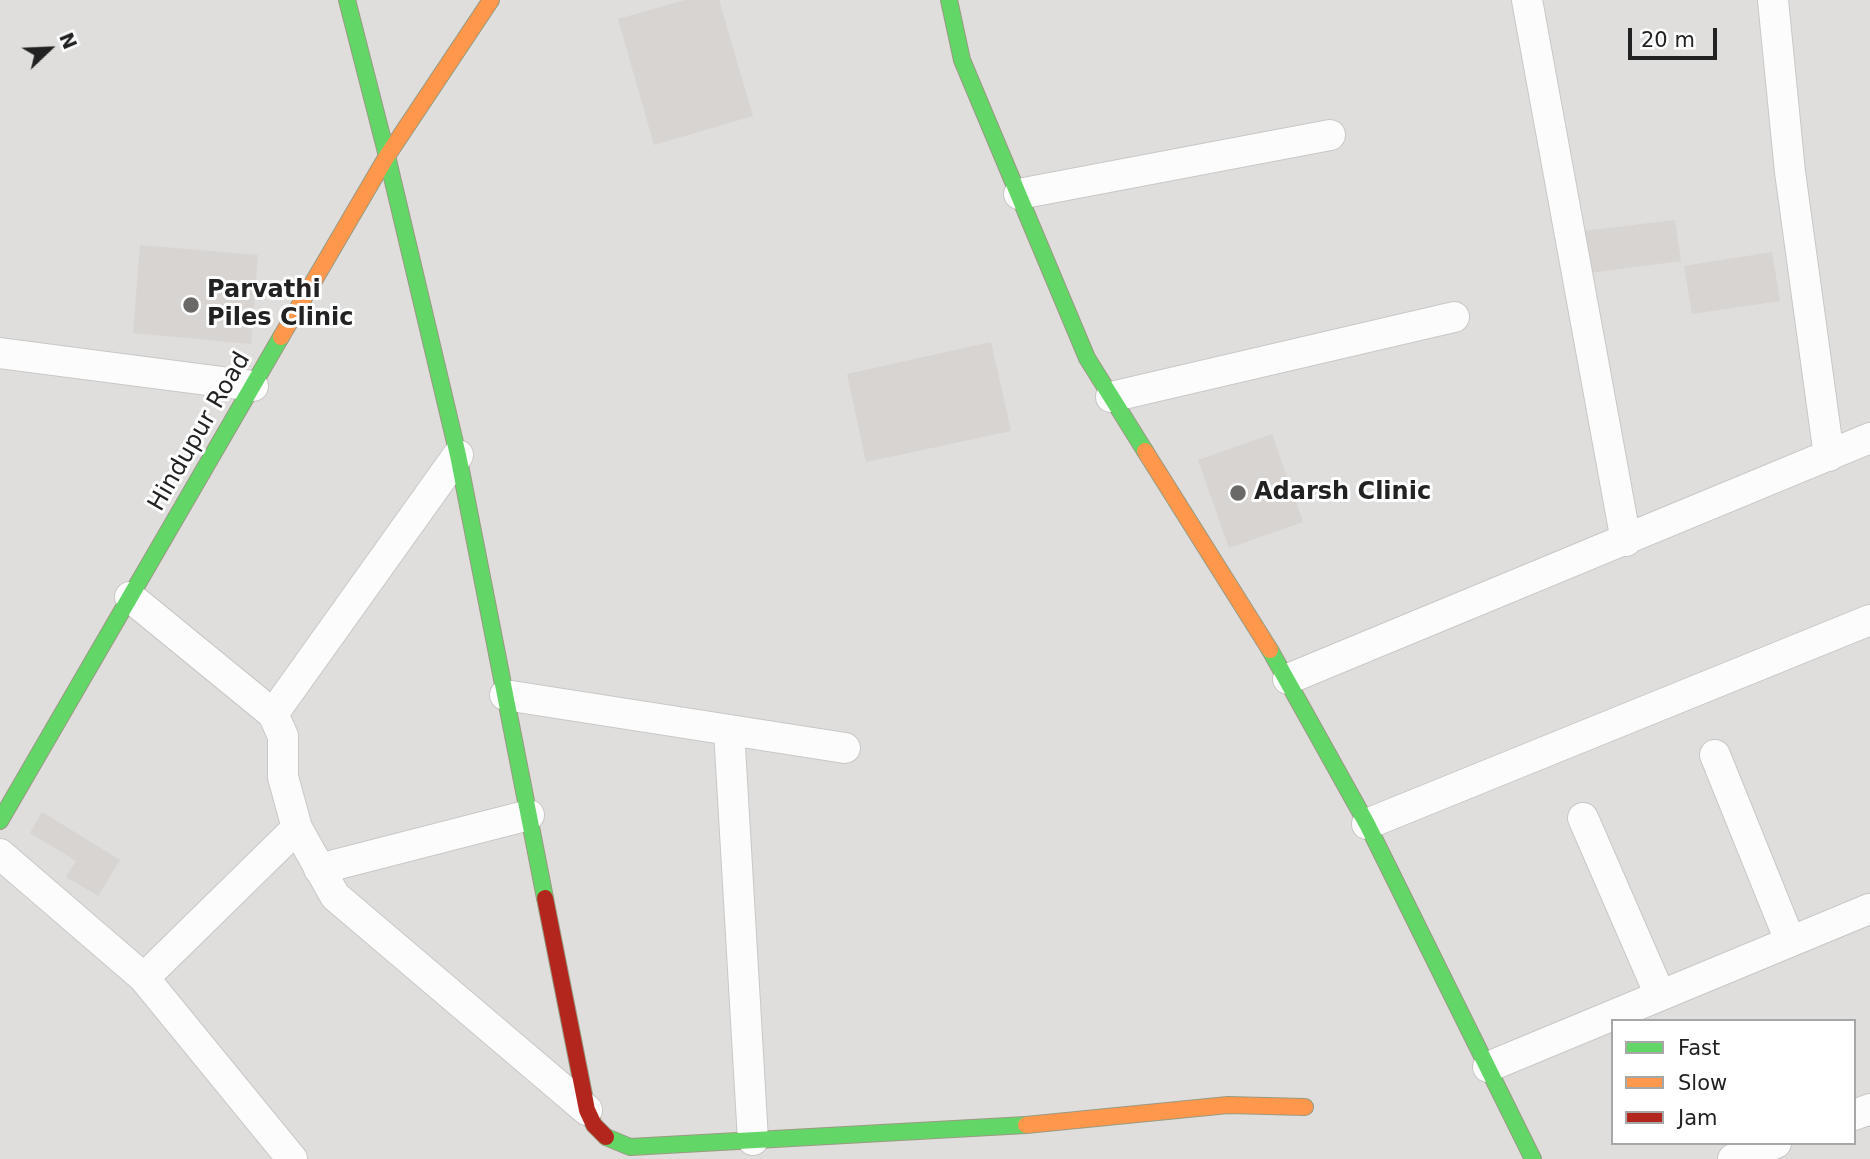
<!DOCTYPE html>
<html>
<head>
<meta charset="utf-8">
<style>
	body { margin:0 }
	#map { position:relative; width:1870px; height:1159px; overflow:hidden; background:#f0eeeb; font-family:"DejaVu Sans",sans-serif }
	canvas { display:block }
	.legend { position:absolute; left:1611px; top:1019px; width:245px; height:126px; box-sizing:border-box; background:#fff; border:2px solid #a7a7a7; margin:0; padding:9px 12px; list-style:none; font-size:21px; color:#222 }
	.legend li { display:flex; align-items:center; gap:14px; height:35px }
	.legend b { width:35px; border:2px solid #a7a7a7 }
	.north { position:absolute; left:14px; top:14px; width:70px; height:70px; -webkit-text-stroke:5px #fff; paint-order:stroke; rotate:67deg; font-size:19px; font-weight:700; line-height:28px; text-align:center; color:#222 }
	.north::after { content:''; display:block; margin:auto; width:24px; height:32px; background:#222; clip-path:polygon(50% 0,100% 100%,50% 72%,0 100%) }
	.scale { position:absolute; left:1628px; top:28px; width:89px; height:32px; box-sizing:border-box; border:4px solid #222; border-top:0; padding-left:9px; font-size:21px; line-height:24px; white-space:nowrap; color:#222; -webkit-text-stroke:5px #fff; paint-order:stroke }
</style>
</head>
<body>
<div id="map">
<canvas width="1870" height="1159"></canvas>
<ul class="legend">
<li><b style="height:9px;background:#63d668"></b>Fast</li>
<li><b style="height:9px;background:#ff974d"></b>Slow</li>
<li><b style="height:9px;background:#b3261e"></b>Jam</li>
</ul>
<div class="north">N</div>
<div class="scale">20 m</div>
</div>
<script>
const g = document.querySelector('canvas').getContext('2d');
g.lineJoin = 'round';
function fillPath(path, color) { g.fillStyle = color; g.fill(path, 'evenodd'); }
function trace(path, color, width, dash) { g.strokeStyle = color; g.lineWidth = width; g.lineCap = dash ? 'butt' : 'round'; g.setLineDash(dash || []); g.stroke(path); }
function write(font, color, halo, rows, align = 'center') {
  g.font = font + ' "DejaVu Sans",sans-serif'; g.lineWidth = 6; g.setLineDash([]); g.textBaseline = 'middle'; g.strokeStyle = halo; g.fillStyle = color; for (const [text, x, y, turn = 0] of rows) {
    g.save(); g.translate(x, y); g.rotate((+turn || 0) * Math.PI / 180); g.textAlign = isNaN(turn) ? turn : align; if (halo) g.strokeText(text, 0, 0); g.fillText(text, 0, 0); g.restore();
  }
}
fillPath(new Path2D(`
	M 0,0 L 1870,0 L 1870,1159 L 0,1159 ZM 1613,1021 L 1854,1021 L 1854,1143 L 1613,1143 Z`), '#dfdedc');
fillPath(new Path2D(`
	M 685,0 L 719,0 L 753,116 L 654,145 L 618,19 Z
	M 1675,220 L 1681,261 L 1589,273 L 1583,231 Z
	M 140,245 L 258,255 L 251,344 L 133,333 Z
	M 1772,252 L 1780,301 L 1692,314 L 1684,266 Z
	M 991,342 L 1011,431 L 866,462 L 847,374 Z
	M 1272,434 L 1303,522 L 1229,548 L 1198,460 Z
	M 42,812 L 120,860 L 98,896 L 66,877 L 76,861 L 30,833 Z`), '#d7d4d2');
const street = new Path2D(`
	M 1527,0 L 1626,541
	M 1773,0 L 1790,172 L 1829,456
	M 1019,194 L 1330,135
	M 0,353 L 253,386
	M 1111,397 L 1454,317
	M 130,597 L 273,714 L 283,736 L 283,777 L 297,828 L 335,896 L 587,1110
	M 1288,679 L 1870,438
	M 505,695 L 845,748
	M 273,714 L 458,455
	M 729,730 L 753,1140
	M 1715,755 L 1790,941
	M 1583,818 L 1660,995
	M 1367,824 L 1870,620
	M 0,854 L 144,978 L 292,1159
	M 319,869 L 529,815
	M 144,978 L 297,828
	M 1488,1067 L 1869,909
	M 1854,1115 L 1870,1109
	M 1733,1159 L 1776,1143`);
const fast = new Path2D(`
	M 347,0 L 387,156 L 458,455 L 545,898
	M 949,0 L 962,60 L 1087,358 L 1145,451
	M 1270,650 L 1367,824 L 1533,1159
	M 0,821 L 281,337
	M 606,1137 L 630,1147 L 1026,1125`);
const slow = new Path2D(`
	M 281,337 L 387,156 L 491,0
	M 1145,451 L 1270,650
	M 1026,1125 L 1228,1105 L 1305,1107`);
const jam = new Path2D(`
	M 545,898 L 587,1110 L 594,1125 L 606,1137`);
trace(street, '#c9c8c7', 32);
trace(fast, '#999a82', 18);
trace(slow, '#999a82', 18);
trace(jam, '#999a82', 18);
trace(street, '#fdfcfc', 30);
trace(fast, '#63d668', 16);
trace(slow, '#ff974d', 16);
trace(jam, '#b3261e', 16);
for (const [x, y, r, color] of [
	[191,305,9,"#6a6968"],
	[1238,493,9,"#6a6968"]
]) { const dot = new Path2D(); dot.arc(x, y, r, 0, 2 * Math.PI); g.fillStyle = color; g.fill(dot); trace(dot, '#fff', 2.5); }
write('bold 24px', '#222', '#fff', [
	["Parvathi",207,291],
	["Piles Clinic",207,319],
	["Adarsh Clinic",1254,493]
], 'left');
write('24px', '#222', '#fff', [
	["Hindupur Road",200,432,-60]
]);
</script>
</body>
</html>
